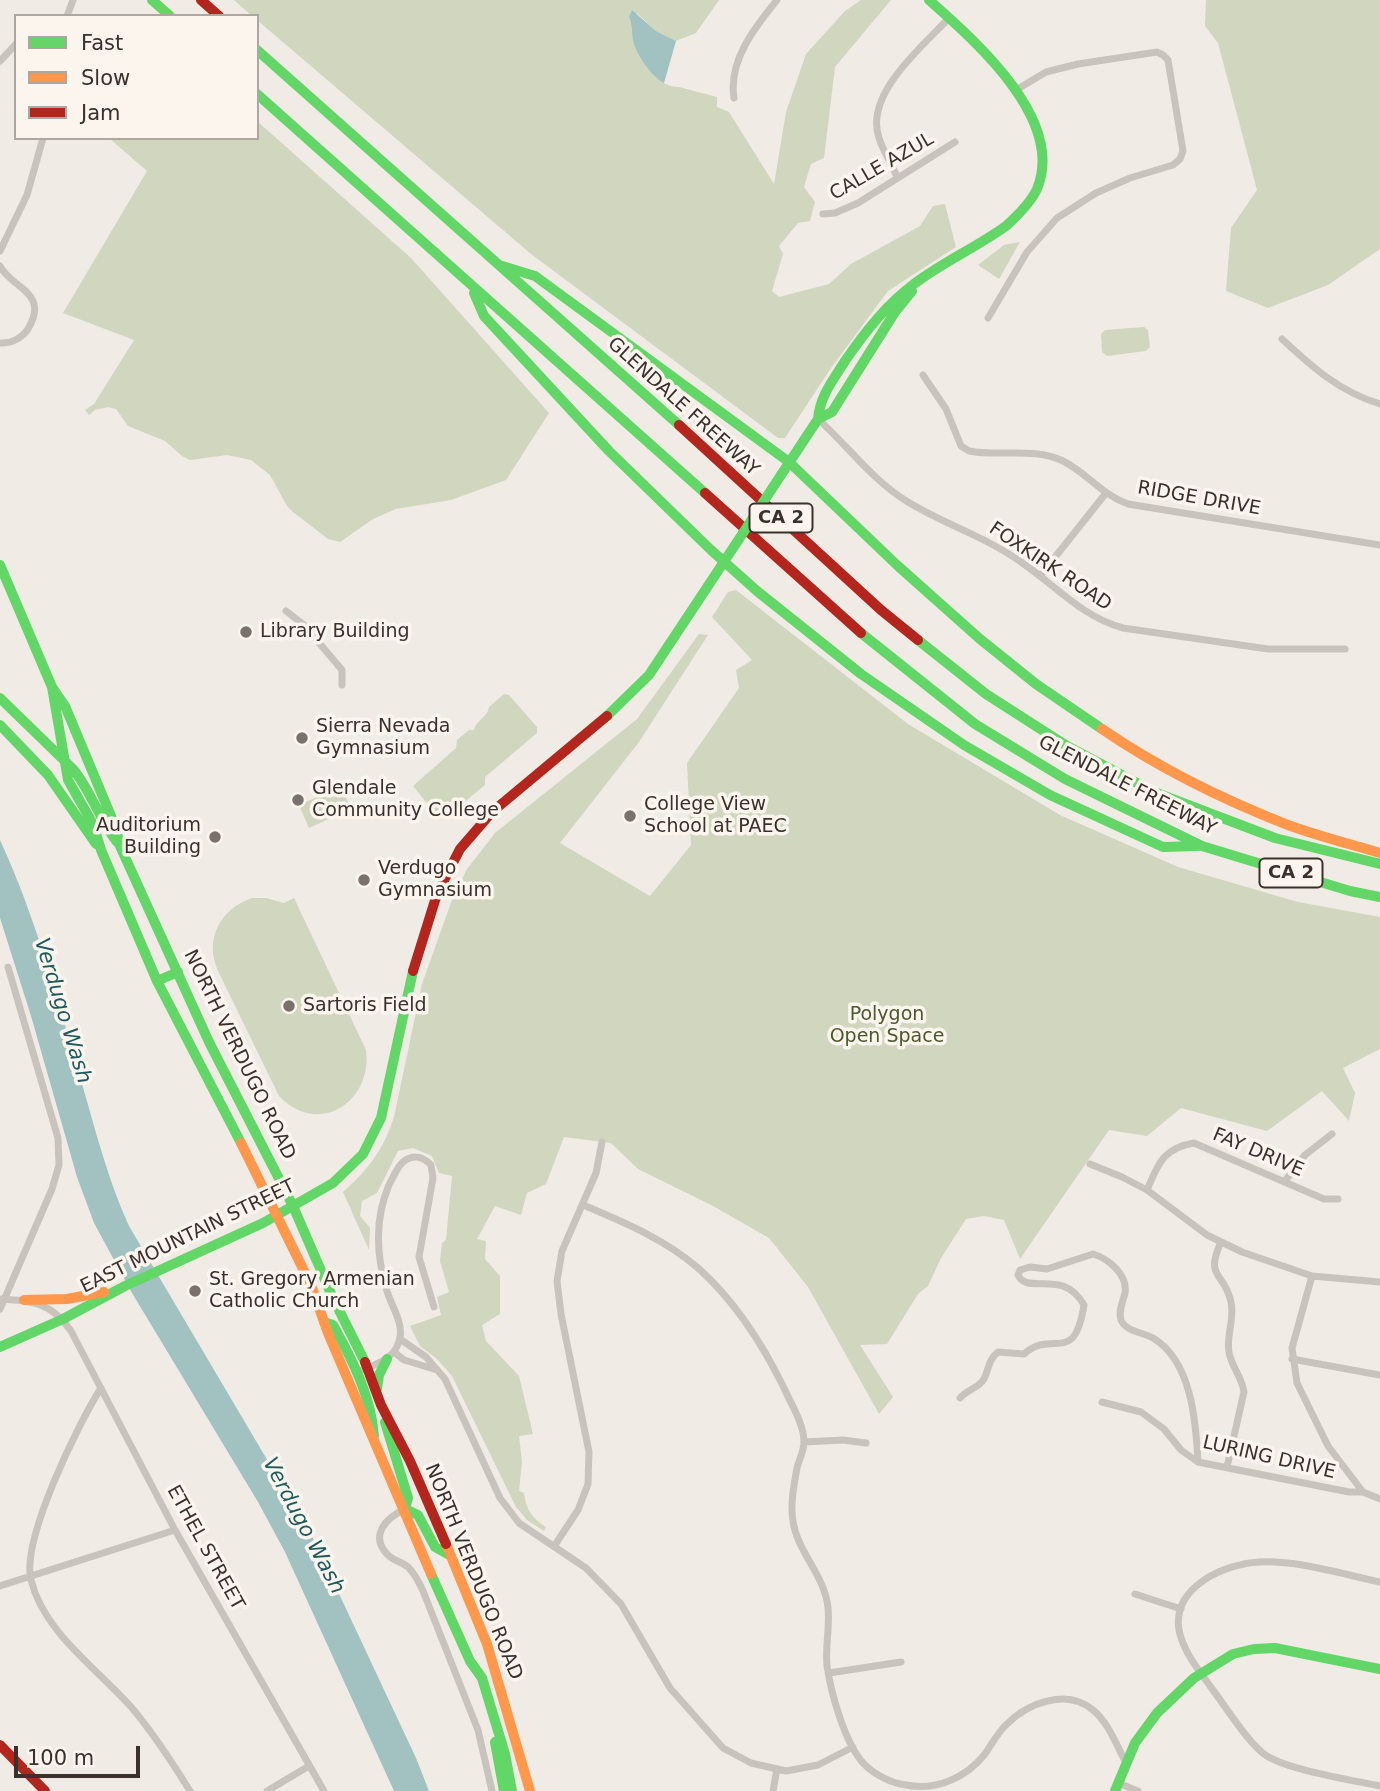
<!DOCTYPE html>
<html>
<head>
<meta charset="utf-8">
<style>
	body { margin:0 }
	#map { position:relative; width:1380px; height:1791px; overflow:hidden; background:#f0ebe5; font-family:"DejaVu Sans",sans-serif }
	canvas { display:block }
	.legend { position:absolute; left:14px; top:14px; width:245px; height:126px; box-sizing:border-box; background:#fbf5ee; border:2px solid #aea6a0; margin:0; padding:9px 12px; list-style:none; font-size:21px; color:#3b302b }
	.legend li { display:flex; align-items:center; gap:14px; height:35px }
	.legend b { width:35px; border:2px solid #aea6a0 }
	.scale { position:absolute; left:14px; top:1746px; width:126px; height:32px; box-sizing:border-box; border:4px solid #3b302b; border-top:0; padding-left:9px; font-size:21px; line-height:24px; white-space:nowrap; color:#3b302b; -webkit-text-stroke:5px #fbf5ee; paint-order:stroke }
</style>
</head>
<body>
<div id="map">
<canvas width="1380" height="1791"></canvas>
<ul class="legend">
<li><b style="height:9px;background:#63d668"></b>Fast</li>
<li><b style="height:9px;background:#ff974d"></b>Slow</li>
<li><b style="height:9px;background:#b3261e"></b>Jam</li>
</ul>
<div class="scale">100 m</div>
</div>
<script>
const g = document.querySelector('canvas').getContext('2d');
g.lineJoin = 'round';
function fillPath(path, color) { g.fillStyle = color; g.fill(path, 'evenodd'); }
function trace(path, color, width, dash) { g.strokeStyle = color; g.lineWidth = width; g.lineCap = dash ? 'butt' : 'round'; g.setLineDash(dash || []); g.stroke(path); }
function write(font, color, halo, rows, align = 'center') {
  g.font = font + ' "DejaVu Sans",sans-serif'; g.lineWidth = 7; g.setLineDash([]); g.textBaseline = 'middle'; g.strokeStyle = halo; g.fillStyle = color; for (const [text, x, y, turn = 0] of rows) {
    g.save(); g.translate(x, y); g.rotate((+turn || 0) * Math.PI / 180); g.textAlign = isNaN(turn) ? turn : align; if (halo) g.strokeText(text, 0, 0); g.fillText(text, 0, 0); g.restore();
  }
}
fillPath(new Path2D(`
	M 234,0 L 719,0 L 696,33 L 676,41 L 656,31 L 638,14 L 629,17 C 633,26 631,35 634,43 C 640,62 659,88 679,87 L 717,97 L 717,107 L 729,112 L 774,184 L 786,112 L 806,54 L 845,11 L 861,0 L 891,0 L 835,67 L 824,158 L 811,164 L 804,187 L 815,202 L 810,221 L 798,223 L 779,246 L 783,254 L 772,291 L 779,297 L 829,284 L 851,264 L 920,226 L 933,206 L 945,204 L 956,247 L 888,291 L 831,368 L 785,438 L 778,438 L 531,254 L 257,20 L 257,16 L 252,16 Z
	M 1206,0 L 1380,0 L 1380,249 L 1328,285 L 1268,308 L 1226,291 L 1231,228 L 1257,190 L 1218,43 L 1205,26 Z
	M 257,121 L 411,258 L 549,413 L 506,480 L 451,500 L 396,509 L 373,519 L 340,542 L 328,539 L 293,512 L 287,506 L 270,475 L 251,460 L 227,455 L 190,460 L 182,456 L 165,441 L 128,426 L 116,409 L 108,407 L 95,410 L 89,415 L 85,410 L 94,404 L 134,340 L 63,313 L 147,171 L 109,138 L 257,138 Z
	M 1020,242 L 999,279 L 978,265 L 1004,245 Z
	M 1144,327 L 1148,330 L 1150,347 L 1146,351 L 1107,356 L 1102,352 L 1101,334 L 1105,330 Z
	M 736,590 L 908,724 L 1060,815 L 1178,867 L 1298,902 L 1380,917 L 1380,1049 L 1343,1068 L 1355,1093 L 1349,1121 L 1322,1091 L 1267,1131 L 1181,1108 L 1147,1136 L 1109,1130 L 1020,1259 L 1004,1220 L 984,1216 L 966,1219 L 941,1258 L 928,1286 L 918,1294 L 887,1344 L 860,1345 L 893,1397 L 879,1414 L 808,1287 L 769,1238 L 713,1206 L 638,1169 L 611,1143 L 564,1137 L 546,1184 L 527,1193 L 521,1215 L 495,1206 L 477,1239 L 486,1241 L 485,1259 L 500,1276 L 500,1314 L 482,1325 L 486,1341 L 519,1376 L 533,1434 L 519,1436 L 522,1462 L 519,1491 L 524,1493 C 526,1510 532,1518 546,1527 L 544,1531 L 527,1520 L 516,1507 L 452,1376 L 437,1359 L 420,1346 L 410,1326 L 441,1315 L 437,1297 L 449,1292 L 440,1261 L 442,1243 L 446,1240 L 452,1176 L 439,1173 L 432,1156 L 413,1148 L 398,1151 L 377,1193 L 362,1201 L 360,1216 L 370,1228 L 369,1250 L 343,1192 C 369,1169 383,1150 394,1117 L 422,984 L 452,900 L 467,869 L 495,833 L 637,719 L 699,634 L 708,635 L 639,742 L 560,843 L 650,896 L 691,845 L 687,763 L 739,688 L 736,670 L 752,660 L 712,617 L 728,592 Z
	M 504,694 L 509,695 L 537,727 L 537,733 L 485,777 L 485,785 L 445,818 L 439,818 L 413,786 L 456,748 L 457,740 L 469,730 L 474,730 C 476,720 488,717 489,707 Z
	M 341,786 L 351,809 L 309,828 L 299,805 Z
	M 252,898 L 266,898 L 284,903 L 294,898 L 366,1050 C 373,1103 317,1137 279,1096 L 218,971 C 204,939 220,909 252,898 Z`), '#d1d6bf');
fillPath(new Path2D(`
	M 632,10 L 656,31 L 676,41 L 664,83 C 652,77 638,57 634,44 C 631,35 633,26 629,17 Z
	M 0,840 C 36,918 58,1001 82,1084 C 96,1132 108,1180 129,1226 L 311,1534 L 416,1758 L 429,1791 L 394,1791 L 285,1552 L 258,1502 L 132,1293 L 94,1223 L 77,1177 L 31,1016 L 0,918 Z`), '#a1c2c1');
trace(new Path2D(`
	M 67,16 L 73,0
	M 0,61 L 16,44
	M 734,98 C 728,61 755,27 777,0
	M 897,177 C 892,164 883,151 879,138 C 864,94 922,47 949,18
	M 823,214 L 835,213 L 858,203 L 955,142
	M 0,251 L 27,195 L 43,138
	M 0,266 C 12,289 50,292 28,329 C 22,338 11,344 0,343
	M 988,318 L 1027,252 L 1057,218 L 1096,193 L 1130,178 L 1173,165 L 1180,159 L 1183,151 L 1168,60 L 1163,55 L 1157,52 L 1078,64 L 1046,72 L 1016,90
	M 1282,339 C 1312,367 1340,392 1380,404
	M 923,375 L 946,409 L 961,446 L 969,451 C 1000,457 1034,447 1063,461 C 1087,473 1102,495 1128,504 L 1380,545
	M 818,419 C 849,447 872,480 908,502 C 944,524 986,537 1021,562 C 1055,585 1082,617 1123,628 L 1268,649 L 1345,649
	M 1040,576 L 1106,493
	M 286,611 L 304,625 L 342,670 L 342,685
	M 1090,1164 L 1122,1177 L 1147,1190 L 1207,1235 L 1242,1252 L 1312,1276 L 1380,1282
	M 1285,1181 L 1305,1155 L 1332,1134
	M 1147,1190 C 1158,1164 1163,1148 1194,1143 L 1324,1199 L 1338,1199
	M 583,1205 C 623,1222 665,1239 698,1268 C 734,1300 763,1345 784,1388 C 791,1404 804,1424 804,1442 C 804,1451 799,1460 797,1468 C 794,1485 790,1504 793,1521 C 797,1552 825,1575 828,1608 C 830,1627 825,1647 827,1666 C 831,1693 845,1744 864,1764 C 875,1775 891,1783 906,1785 C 936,1791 966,1778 985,1754 C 992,1744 998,1732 1007,1724 C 1028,1703 1067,1688 1093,1710 C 1108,1722 1117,1746 1126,1763
	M 1221,1242 C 1204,1279 1225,1272 1231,1302 C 1235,1319 1226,1335 1229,1352 C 1231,1366 1242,1377 1244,1392 L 1227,1467
	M 1312,1276 L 1292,1348 L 1297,1383 L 1328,1446 L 1363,1492 L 1380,1499
	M 0,1299 C 33,1301 51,1302 71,1331 L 175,1530 L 324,1791
	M 0,1309 L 52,1189 L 59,1165 L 58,1138 L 8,967
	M 400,1339 L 426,1357 L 445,1379 L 500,1498 L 519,1523 L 586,1568 L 621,1604 L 670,1688 L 723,1748 L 751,1763 L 786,1771 L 818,1765 L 853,1747
	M 394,1352 L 404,1360 L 437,1370
	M 1292,1359 L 1380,1375
	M 356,1373 C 374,1364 396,1361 400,1337 C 403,1322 391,1305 387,1291 C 376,1255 374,1220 389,1185 C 393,1178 397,1167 403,1162 C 413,1154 422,1156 431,1165 L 433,1178 L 419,1257 L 434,1307
	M 101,1388 C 78,1424 21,1540 31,1580 C 44,1633 98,1669 132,1708 C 154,1734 172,1762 190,1791
	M 960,1398 C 966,1390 979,1388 984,1379 C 989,1369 988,1360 998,1352 L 1024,1354 C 1054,1328 1074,1367 1084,1305 C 1062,1267 1028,1296 1018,1275 L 1020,1270 L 1030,1267 L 1047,1269 L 1093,1254 C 1109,1259 1128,1275 1125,1293 C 1123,1302 1118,1310 1121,1320 C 1126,1332 1143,1332 1153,1338 C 1192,1361 1196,1423 1198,1462
	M 1102,1402 L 1141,1412 L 1164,1429 L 1181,1450 L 1198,1462 L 1349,1492 L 1363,1492
	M 804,1442 L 843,1440 L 866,1443
	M 405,1509 C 386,1518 368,1536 389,1556 C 395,1561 402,1562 408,1567 C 415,1574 419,1582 423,1591 L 478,1730 L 492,1791
	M 555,1545 L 578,1510 L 588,1484 L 589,1452 L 561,1314 L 557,1281 L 562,1251 L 596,1173 L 602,1142
	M 1380,1582 C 1342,1574 1297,1560 1259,1562 C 1224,1564 1172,1587 1179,1630 C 1183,1651 1198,1669 1210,1686 C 1224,1704 1249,1745 1267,1756 C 1289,1770 1352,1780 1380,1786
	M 0,1586 L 175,1530
	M 1135,1594 L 1181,1609
	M 829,1673 L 901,1662
	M 1118,1783 L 1138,1791
	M 267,1791 L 309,1766
	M 773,1791 L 777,1769`), '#c9c3be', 7);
trace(new Path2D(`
	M 152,0 L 170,16
	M 257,50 L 679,425
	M 257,94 L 705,493
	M 499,265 L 535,276 L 789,462 L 898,566 L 980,639 L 1036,684 L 1102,729
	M 474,293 L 484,316 L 609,451 L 711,550 L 757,591 L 861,674 L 964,745 L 1050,795 L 1163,847 L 1198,846
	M 818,419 C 820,396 833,380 845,361 C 865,332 886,305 914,284 C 943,262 977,247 1006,226 C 1017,216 1031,202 1037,189 C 1066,119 974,40 929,0
	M 781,475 L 818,419 L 832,412 L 895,312 L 912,291
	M 0,565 L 52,687 L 68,780 L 93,824 L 101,850 L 157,981 L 241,1143
	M 861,633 L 975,724 L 1065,779 L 1202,846 L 1350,891 L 1380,897
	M 918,640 L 986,694 L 1067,746 L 1154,792 L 1275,838 L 1380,864
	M 52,687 L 65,706 L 116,828 L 120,846 L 209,1042 L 293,1206 L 332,1296 L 365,1362
	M 0,698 L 73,769 C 91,791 99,819 117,842
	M 607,716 L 649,675 L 743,533
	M 0,725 L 48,775 L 96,844
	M 157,981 L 178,972
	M 324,1322 L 333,1325 C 352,1359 371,1396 374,1436
	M 0,1347 L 63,1319 L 125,1286 L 263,1223 L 333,1183 L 363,1154 L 381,1118 L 413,971
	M 377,1389 L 379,1375 L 387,1359
	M 385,1422 L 408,1498 L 405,1508
	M 405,1509 L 418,1515 L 435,1547 L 451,1556
	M 431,1574 L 470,1661 L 482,1678 L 505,1754 L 512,1791
	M 495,1742 L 504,1791
	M 1115,1791 L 1135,1743 L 1157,1713 L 1194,1678 L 1233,1654 L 1254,1649 L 1275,1648 L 1380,1669`), '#63d668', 10);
trace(new Path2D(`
	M 1102,729 C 1159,768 1224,800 1288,825 C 1318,836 1350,844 1380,853
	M 241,1143 L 311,1285 L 328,1333 L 431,1574
	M 24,1300 L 67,1299 L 104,1292
	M 446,1544 L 487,1644 L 530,1791`), '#ff974d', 10);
trace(new Path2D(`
	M 201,0 L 219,16
	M 679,425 L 881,610 L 918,640
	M 705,493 L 861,633
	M 413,971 L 437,894 L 460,849 L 492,812 L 607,716
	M 365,1362 L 381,1405 L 410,1461 L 446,1544
	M 0,1745 L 45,1791`), '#b3261e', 10);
trace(new Path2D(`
	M 743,533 L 781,475`), '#63d668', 10);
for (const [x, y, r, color] of [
	[246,632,7,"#7a716c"],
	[302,738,7,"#7a716c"],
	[298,800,7,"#7a716c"],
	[630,816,7,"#7a716c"],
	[215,837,7,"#7a716c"],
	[364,880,7,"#7a716c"],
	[289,1006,7,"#7a716c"],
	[195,1291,7,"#7a716c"]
]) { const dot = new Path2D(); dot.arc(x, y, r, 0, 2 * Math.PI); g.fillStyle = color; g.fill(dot); trace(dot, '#fbf5ee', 2.5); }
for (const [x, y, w] of [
	[781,518,63],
	[1291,873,63]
]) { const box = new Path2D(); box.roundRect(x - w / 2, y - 14.5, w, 29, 5); g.fillStyle = '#fbf5ee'; g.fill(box); trace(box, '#3b302b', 2); }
write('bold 18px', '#3b302b', null, [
	["CA 2",781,518],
	["CA 2",1291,873]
]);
write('19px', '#3b302b', '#fbf5ee', [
	["CALLE AZUL",882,167,-30],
	["GLENDALE FREEWAY",683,407,42],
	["RIDGE DRIVE",1199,499,10],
	["FOXKIRK ROAD",1050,567,34],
	["GLENDALE FREEWAY",1127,786,27],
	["NORTH VERDUGO ROAD",239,1055,64],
	["FAY DRIVE",1258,1153,23],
	["EAST MOUNTAIN STREET",188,1237,-26],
	["LURING DRIVE",1269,1458,13],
	["ETHEL STREET",205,1548,61],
	["NORTH VERDUGO ROAD",473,1572,68]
]);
write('19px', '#3b302b', '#fbf5ee', [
	["Library Building",260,632],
	["Sierra Nevada",316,727],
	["Gymnasium",316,749],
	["Glendale",312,789],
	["Community College",312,811],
	["College View",644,805],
	["School at PAEC",644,827],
	["Auditorium",201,826,"right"],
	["Building",201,848,"right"],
	["Verdugo",378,869],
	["Gymnasium",378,891],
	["Sartoris Field",303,1006],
	["St. Gregory Armenian",209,1280],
	["Catholic Church",209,1302]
], 'left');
write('19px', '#4a5a2e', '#fbf5ee', [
	["Polygon",887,1015],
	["Open Space",887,1037]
]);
write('italic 21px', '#1f5a5e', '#fbf5ee', [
	["Verdugo Wash",62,1011,73],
	["Verdugo Wash",303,1526,62]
]);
</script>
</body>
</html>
